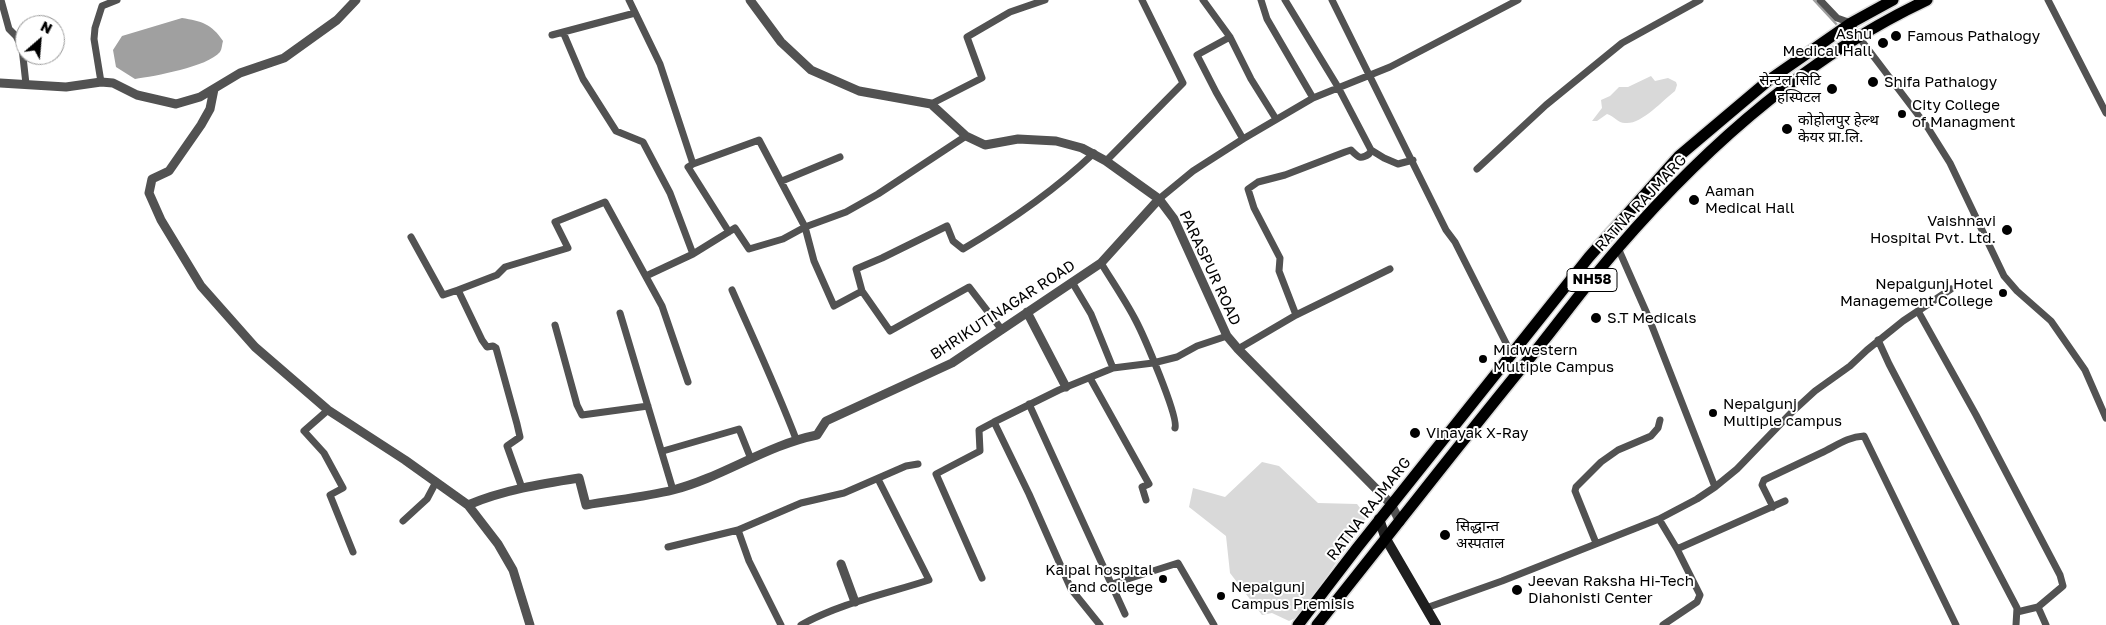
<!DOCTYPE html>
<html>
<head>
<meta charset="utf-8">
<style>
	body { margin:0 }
	#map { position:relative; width:2106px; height:625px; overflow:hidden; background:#fff; font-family:"Golos Text",sans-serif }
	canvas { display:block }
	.north { position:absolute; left:15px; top:15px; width:50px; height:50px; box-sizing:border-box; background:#fff; border:1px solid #999; border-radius:50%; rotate:27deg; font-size:14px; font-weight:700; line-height:20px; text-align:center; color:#000 }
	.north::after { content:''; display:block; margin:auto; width:18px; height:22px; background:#000; clip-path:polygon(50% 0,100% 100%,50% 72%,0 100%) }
</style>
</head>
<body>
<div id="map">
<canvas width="2106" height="625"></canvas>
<div class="north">N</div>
</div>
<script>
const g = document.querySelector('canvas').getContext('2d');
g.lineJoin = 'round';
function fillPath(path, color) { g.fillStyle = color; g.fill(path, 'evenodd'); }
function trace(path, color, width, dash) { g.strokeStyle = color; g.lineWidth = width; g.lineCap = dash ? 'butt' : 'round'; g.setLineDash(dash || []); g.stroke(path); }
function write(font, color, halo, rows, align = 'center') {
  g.font = font + ' "Golos Text","Noto Sans Devanagari",sans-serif'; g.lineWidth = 4; g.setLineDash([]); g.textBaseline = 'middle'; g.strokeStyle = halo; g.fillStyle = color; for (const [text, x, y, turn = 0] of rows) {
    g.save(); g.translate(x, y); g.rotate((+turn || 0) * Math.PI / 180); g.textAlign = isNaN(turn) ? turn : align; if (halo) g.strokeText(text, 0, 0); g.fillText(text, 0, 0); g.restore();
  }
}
fillPath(new Path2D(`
	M 1651,76 L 1655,81 L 1668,78 L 1676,82 L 1677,85 L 1675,91 C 1662,101 1641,125 1625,123 C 1618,123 1614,116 1607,114 L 1597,121 L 1592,121 L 1602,108 L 1601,100 L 1610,96 L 1619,87 L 1628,87 Z
	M 1262,462 L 1279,466 L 1318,503 L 1357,504 L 1367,517 L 1300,616 L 1289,621 L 1272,613 L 1262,615 L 1230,573 L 1226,536 L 1189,507 L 1193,488 L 1225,497 Z`), '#d9d9d9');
fillPath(new Path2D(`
	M 182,18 C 201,21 212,24 223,41 C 222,44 222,49 220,52 C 207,67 155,76 135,79 L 116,67 L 113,50 L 122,36 Z`), '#a0a0a0');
trace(new Path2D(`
	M 1814,0 L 1839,27`), '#a0a0a0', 2.5);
const trunk = new Path2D(`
	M 1298,625 L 1357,548 L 1589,257 L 1679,156 L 1769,80 L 1851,23 L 1893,0
	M 1317,625 C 1391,533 1463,439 1538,348 C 1565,314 1590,280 1618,248 C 1705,147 1806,57 1927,0`);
trace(trunk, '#dbdbdb', 14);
trace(new Path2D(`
	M 1,0 L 9,29 L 16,36 L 22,48 L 26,84
	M 1203,0 L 1230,37 L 1251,79 L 1276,119
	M 1261,0 L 1267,19 L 1313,98
	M 1285,0 L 1338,87 L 1371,150 L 1384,158 L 1398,164 L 1413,160
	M 1332,0 L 1446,230 L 1455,242 L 1512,355
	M 1820,0 L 1837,18 L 1851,23 L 1858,36 L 1928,128 L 1950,163 L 2004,276 L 2017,291 L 2051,321 L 2085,370 L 2106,418
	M 2048,0 L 2106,113
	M 563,32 L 583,79 L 616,131 L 643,142 L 670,193 L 693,254 L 735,228 L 749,249 L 783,239 L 805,227 L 759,140 L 693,164 L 660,64 L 629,0
	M 552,35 L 635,13
	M 1230,37 L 1197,55 L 1216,92 L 1243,139
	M 101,82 L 94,39 L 95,28 L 102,6 L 117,0
	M 931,104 L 982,78 L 967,37 L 1010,12 L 1045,0
	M 966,136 L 878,194 L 846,212 L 805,227 L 814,261 L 834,306 L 862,291 L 856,269 L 882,258 L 947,226 L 953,241 L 963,249 C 1009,222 1054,191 1094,153
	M 1106,161 L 1183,83 L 1142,0
	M 693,164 L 688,167 L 729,232
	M 1477,169 L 1546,105 L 1622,43 L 1700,0
	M 782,181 L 840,157
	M 1159,199 L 1193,171 L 1243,139 L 1313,98 L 1390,67 L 1518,0
	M 411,237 L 443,295 L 458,290 L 482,340 L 487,347 L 493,346 L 496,348 L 517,424 L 520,437 L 507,446 L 522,488
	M 1618,248 L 1648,316 L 1715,487
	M 1101,263 C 1112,281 1125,300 1135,319 C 1143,334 1179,417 1175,428
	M 646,276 L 693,254
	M 1072,282 L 1091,314 L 1113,368
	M 458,290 L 497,275 L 505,267 L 568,248 L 555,222 L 605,202 L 662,306 L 688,382
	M 732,290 C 754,340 777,389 796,439
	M 862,291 L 890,331 L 969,287 L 1002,330
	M 1918,311 L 1976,415 L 2060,575 L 2063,586 L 2038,607 L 2046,625
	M 620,313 L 673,490
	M 1296,315 L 1279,271 L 1280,258 L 1254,208 L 1248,189 L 1258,182 L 1285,175 L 1345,152 L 1351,150 C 1358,157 1360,160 1369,154 L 1371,150
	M 555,325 L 577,405 L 582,415 L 648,406
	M 1878,340 L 1889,364 L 2017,608 L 2016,625
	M 1238,349 L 1296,315 L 1390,269
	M 1090,378 L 1149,484 L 1142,487 L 1146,500
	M 1029,404 L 1125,614
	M 328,410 L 304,431 L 324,453 L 343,488 L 330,495 L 353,552
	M 663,451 L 739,429 L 751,459
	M 1773,507 L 1762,485 L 1764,480 C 1783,471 1802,462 1821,453 C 1836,446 1847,437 1864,436 L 1956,625
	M 1659,519 L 1697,499 L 1715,487 L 1737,469 L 1791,413 L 1815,391 L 1850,366 L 1867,350 L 1903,321 L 1951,289
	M 403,521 L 427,499 L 436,482
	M 1596,543 L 1575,491 L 1576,487 L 1601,462 L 1618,450 L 1651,436 L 1658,428 L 1660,420
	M 668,547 L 738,530
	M 1677,549 L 1785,501
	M 982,578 L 936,474 L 980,451 L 979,430 L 994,422
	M 1112,584 L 1178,563 L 1214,625
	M 1426,608 L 1502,581 L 1659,519 L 1677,549 L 1700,595 L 1697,602 L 1663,625
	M 2017,612 L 2038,607
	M 781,625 L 749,561 L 738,530 L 801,503 L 844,493 L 906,466 L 918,464
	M 801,625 C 841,603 886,594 929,580 L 878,479
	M 1100,625 L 1071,589 L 1029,494 L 994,422 L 1059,390 L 1113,368 L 1153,363 L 1177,357 L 1197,346 L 1227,336`), '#525252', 7);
trace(new Path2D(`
	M 750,0 L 781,42 L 811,70 L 859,91 L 931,104 L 966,136 L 985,145 L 1018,139 L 1056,141 L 1082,148 L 1106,161 L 1159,199 L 1174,219 L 1227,336 L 1238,349 L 1391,504 L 1400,522
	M 0,83 L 66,87 L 101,82 L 113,83 L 137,95 L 176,104 L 200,97 L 240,73 L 284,58 L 337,20 L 356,0
	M 214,89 L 210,109 L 201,125 L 169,171 L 152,179 L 149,193 L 161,220 L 201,286 L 255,347 L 328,410 L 405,460 L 468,505 L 498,544 L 513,570 L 530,625
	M 1027,312 L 1066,387
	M 468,505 C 503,490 541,484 579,478 L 586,505 C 614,500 645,497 673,490 C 723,477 767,445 817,435 L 826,421 L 952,363 L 1101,263 L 1159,199
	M 841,564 L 855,602`), '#525252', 9);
trace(new Path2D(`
	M 1379,519 L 1386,539 L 1436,625`), '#1f1f1f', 10);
trace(trunk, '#000', 11);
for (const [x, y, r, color] of [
	[1896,36,6,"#000"],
	[1883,43,6,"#000"],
	[1873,82,6,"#000"],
	[1832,89,6,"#000"],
	[1902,114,5,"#000"],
	[1787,129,6,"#000"],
	[1694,200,6,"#000"],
	[2007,230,6,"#000"],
	[2003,293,5,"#000"],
	[1596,318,6,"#000"],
	[1483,359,5,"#000"],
	[1713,413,5,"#000"],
	[1415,433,6,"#000"],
	[1445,535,6,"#000"],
	[1163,579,5,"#000"],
	[1517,590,6,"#000"],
	[1221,596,5,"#000"]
]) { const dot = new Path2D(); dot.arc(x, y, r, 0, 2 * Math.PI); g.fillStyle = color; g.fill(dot); trace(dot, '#fff', 2); }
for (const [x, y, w] of [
	[1592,280,50]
]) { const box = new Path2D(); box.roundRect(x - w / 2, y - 11.5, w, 23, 4); g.fillStyle = '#fff'; g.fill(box); trace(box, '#000', 1); }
write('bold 14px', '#000', null, [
	["NH58",1592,280]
]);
write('15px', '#000', '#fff', [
	["Ashu",1872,34,"right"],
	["Medical Hall",1872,51,"right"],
	["Famous Pathalogy",1907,36],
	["सेन्टल सिटि",1821,80,"right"],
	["हस्पिटल",1821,97,"right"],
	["Shifa Pathalogy",1884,82],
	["City College",1912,105],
	["of Managment",1912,122],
	["काेहाेलपुर हेल्थ",1798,120],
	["केयर प्रा.लि.",1798,137],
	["Aaman",1705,191],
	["Medical Hall",1705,208],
	["Vaishnavi",1996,221,"right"],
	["Hospital Pvt. Ltd.",1996,238,"right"],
	["Nepalgunj Hotel",1993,284,"right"],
	["Management College",1993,301,"right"],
	["S.T Medicals",1607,318],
	["Midwestern",1493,350],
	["Multiple Campus",1493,367],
	["Nepalgunj",1723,404],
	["Multiple campus",1723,421],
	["Vinayak X-Ray",1426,433],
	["सिद्धान्त",1456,526],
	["अस्पताल",1456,543],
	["Kaipal hospital",1153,570,"right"],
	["and college",1153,587,"right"],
	["Jeevan Raksha Hi-Tech",1528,581],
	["Diahonisti Center",1528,598],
	["Nepalgunj",1231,587],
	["Campus Premisis",1231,604]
], 'left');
write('15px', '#000', '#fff', [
	["RATNA RAJMARG",1641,203,-47],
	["PARASPUR ROAD",1210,268,65],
	["BHRIKUTINAGAR ROAD",1003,310,-33],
	["RATNA RAJMARG",1369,509,-52]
]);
</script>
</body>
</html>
